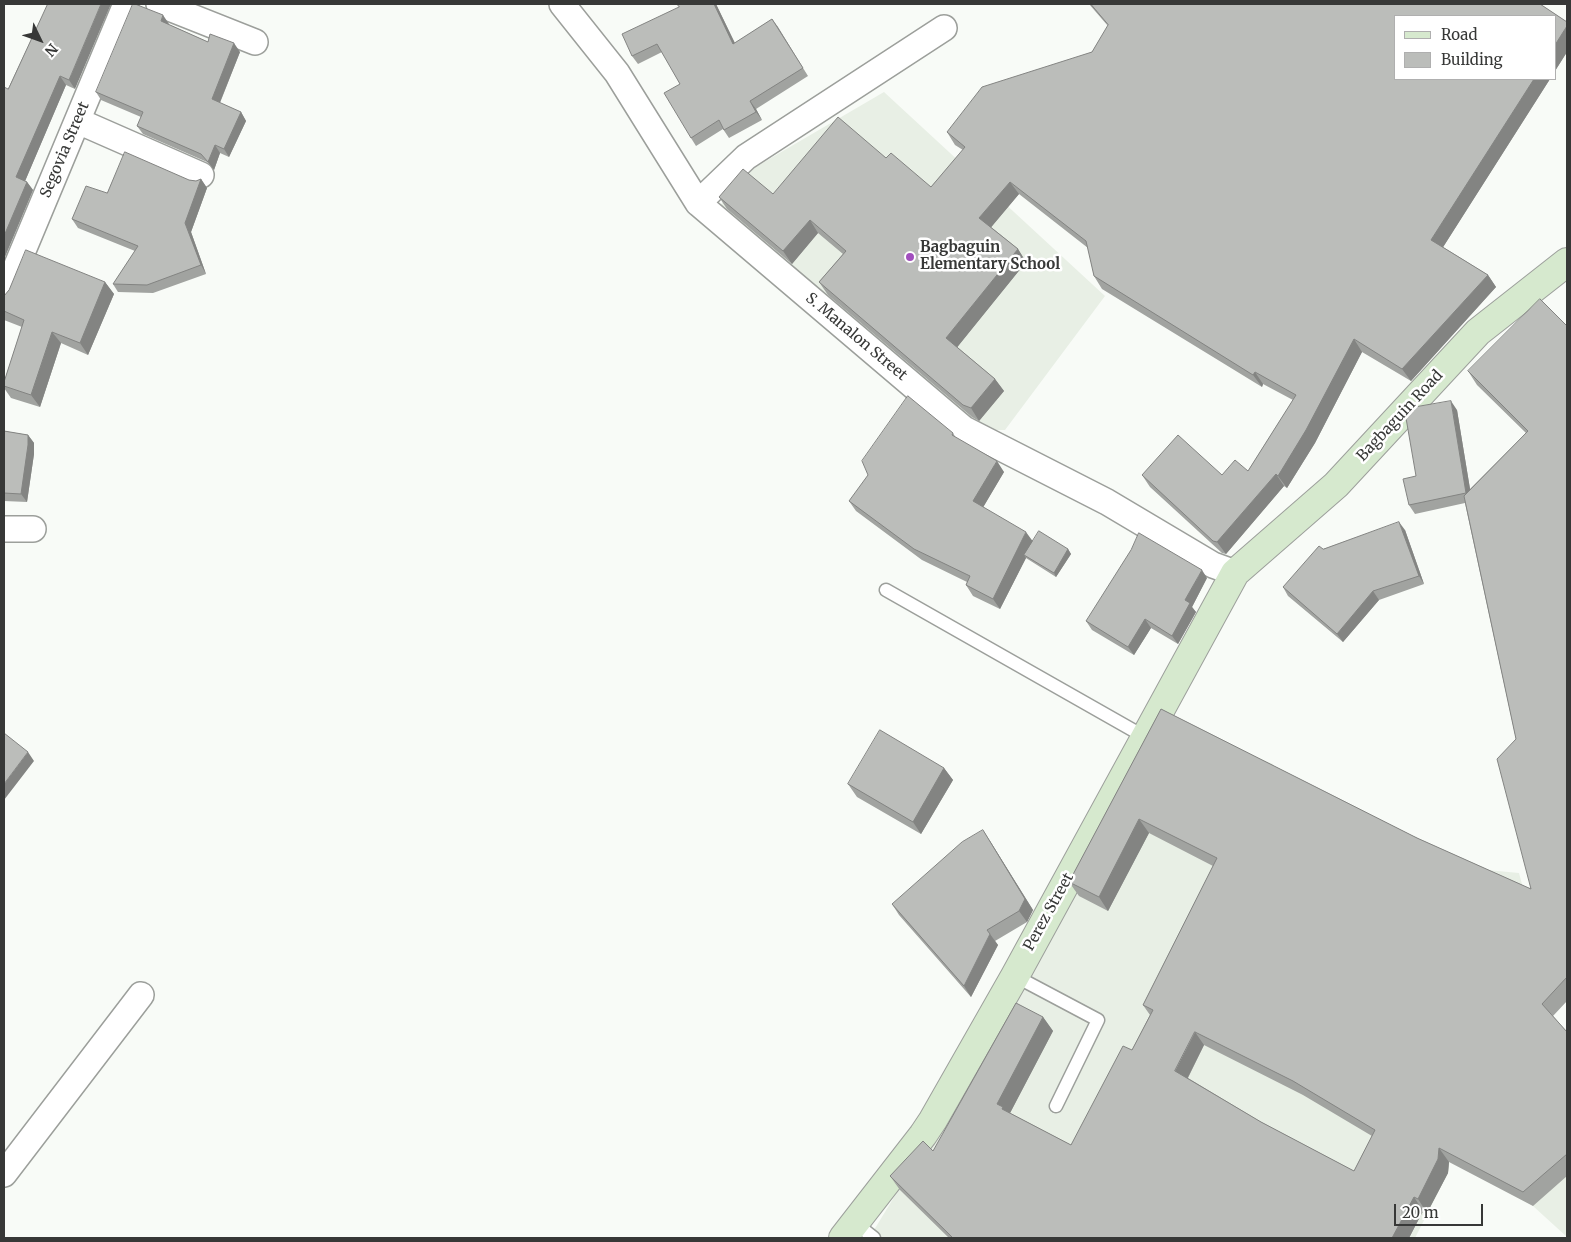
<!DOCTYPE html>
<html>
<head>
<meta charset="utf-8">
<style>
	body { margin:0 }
	#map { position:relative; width:1571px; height:1242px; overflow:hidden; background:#f8fbf7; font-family:Merriweather,serif }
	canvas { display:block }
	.frame { position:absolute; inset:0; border:5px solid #373837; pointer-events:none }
	.legend { position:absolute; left:1394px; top:15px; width:162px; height:65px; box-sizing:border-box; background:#fff; border:1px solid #afafaf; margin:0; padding:6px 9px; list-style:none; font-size:15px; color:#373837 }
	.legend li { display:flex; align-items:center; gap:10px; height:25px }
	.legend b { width:25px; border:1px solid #afafaf }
	.north { position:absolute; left:15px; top:15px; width:50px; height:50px; -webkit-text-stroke:4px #fff; paint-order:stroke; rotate:132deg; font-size:14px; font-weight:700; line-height:20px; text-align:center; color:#373837 }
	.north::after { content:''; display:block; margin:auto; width:18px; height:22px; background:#373837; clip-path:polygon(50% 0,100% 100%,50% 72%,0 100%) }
	.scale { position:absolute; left:1394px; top:1204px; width:89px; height:22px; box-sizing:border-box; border:2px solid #373837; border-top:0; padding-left:6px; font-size:15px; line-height:18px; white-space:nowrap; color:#373837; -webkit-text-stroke:4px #fff; paint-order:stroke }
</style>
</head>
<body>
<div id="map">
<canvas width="1571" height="1242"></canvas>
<div class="frame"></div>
<ul class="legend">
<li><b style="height:6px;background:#d6e9ce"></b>Road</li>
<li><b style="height:14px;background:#bbbdba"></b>Building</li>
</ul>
<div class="north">N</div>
<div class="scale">20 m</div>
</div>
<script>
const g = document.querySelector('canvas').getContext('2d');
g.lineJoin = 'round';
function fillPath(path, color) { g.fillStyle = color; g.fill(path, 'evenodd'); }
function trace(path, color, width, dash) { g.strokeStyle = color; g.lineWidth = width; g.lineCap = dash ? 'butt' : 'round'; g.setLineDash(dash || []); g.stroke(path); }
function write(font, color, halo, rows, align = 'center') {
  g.font = font + ' Merriweather,serif'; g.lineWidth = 5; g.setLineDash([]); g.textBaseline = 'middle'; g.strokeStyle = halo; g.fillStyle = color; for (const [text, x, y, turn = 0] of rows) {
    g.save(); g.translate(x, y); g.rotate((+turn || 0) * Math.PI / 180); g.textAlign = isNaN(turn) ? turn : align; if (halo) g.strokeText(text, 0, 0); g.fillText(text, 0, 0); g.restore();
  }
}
fillPath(new Path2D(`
	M 884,92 L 1105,296 L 1005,430 L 970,430 L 710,218 L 747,172 Z
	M 1168,721 L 1273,764 L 1276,776 L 1379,829 L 1417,837 L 1426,851 L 1466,868 L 1519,873 L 1526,899 L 1551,1017 L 1567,1035 L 1567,1237 L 1533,1206 L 1450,1159 L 1448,1173 L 1415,1238 L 883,1238 L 874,1230 L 929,1140 Z`), '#e8efe5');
const lane = new Path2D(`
	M 886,590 L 1145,737
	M 1015,976 L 1098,1020 L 1056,1106
	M 855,1223 L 874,1238`);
const street = new Path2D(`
	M 159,4 L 255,42
	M 562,4 L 617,73 L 698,203 L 964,429 L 1107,502 L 1213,565 L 1235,573
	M 78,121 L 201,175
	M 698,203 L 746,157 L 944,28
	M 4,296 L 126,4
	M 4,529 L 33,529
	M 4,1174 L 141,995`);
const secondary = new Path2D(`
	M 843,1238 L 923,1135 L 933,1120 L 1015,976 L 1235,573 L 1336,485 L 1478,332 L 1567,262`);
trace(lane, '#9c9f9b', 15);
trace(street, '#9c9f9b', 28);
trace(secondary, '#9c9f9b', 30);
trace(lane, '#fff', 12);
trace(street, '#fff', 25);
trace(secondary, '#d6e9ce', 28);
fillPath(new Path2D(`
	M 48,4 L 75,89 L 66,85 L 25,181 L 27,182 L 33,190 L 4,259 L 8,89 Z
	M 677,4 L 716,4 L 735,43 L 772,19 L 808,76 L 756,109 L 762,120 L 729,138 L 723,129 L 696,146 L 691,138 L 680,84 L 662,52 L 638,64 L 632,56 L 679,7 Z
	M 1089,4 L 1540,4 L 1567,22 L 1567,52 L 1555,71 L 1395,79 L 1550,79 L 1443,247 L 1488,275 L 1496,287 L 1411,381 L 1362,352 L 1315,443 L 1287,488 L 1284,486 L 1226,554 L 1222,553 L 1150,487 L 1142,475 L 1222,475 L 1248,471 L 1293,400 L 1263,384 L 1262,387 L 1102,289 L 1094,276 L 1088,248 L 1019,194 L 991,227 L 1018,249 L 1026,262 L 957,347 L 995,379 L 1004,391 L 979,421 L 972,417 L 828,295 L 819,282 L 843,254 L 818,233 L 792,264 L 727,209 L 719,197 L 773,194 L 886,158 L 931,187 L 963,150 L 955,145 L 947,132 L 1092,52 L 1108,26 Z
	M 168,24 L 208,42 L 240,52 L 220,103 L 241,112 L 246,121 L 229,157 L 220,153 L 214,170 L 207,162 L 143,134 L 137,126 L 141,117 L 101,100 L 96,92 L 169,24 Z
	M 201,179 L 207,188 L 191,232 L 206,274 L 153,293 L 118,292 L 113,284 L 135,251 L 78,228 L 72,219 L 107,193 L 189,180 L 196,181 Z
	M 105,282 L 114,294 L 88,355 L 61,343 L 40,407 L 11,398 L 4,388 L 4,382 L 22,327 L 4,320 L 4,296 Z
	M 1567,326 L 1567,1001 L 1553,1016 L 1567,1032 L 1567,1176 L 1533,1206 L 1449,1162 L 1448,1173 L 1427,1213 L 1423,1211 L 1409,1238 L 949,1238 L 900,1190 L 890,1176 L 933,1151 L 1043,1017 L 1053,1031 L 1010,1113 L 1071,1145 L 1132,1050 L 1150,1015 L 1143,1005 L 1213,866 L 1149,833 L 1108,911 L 1079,896 L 1069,882 L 1161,709 L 1417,838 L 1531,889 L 1516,739 L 1465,503 L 1415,514 L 1409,505 L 1416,476 L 1457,410 L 1470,489 L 1526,433 L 1477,385 L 1468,371 ZM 1204,1045 L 1303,1095 L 1372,1136 L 1354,1171 L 1261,1122 L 1188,1078 Z
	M 4,431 L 28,435 L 34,443 L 34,454 L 27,502 L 4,501 Z
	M 953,433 L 956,438 L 1004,472 L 983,507 L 1033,541 L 1068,549 L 1071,554 L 1056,577 L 1026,558 L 1000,609 L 973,596 L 966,585 L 967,582 L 922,560 L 856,511 L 849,501 Z
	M 1405,530 L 1424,584 L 1379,600 L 1343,642 L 1288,596 L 1283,587 L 1323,549 Z
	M 1207,578 L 1192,607 L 1196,612 L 1178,644 L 1151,628 L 1134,655 L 1092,630 L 1086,621 Z
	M 944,768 L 953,780 L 921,834 L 857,797 L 848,784 Z
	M 990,841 L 1033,910 L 1027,922 L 995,941 L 998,945 L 971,997 L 899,915 L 892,904 Z`), '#a1a3a0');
fillPath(new Path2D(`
	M 101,4 L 111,4 L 75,89 L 69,80 Z
	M 714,4 L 716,4 L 739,52 L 733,44 Z
	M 163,15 L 169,24 L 166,29 L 161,21 Z
	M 772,19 L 778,27 L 808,76 L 803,68 Z
	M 1567,26 L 1567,52 L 1555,71 L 1555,45 Z
	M 234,43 L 240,52 L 218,107 L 212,99 Z
	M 60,76 L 66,85 L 23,186 L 16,177 Z
	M 1534,79 L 1550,79 L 1440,252 L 1431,240 Z
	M 750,101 L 756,109 L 762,120 L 756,112 Z
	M 241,112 L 246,121 L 229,157 L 224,149 Z
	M 215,145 L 220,153 L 214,170 L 208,162 Z
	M 201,179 L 207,188 L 191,232 L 206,274 L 201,265 L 185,223 Z
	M 27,182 L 33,190 L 4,259 L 4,236 Z
	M 1010,182 L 1019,194 L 988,231 L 979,218 Z
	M 810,220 L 818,233 L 792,264 L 783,251 Z
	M 1018,249 L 1026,262 L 955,350 L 946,338 Z
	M 1488,275 L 1496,287 L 1411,381 L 1402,369 Z
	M 105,282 L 114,294 L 88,355 L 80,343 Z
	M 52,332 L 61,343 L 40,407 L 31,395 Z
	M 1354,339 L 1362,352 L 1315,443 L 1287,488 L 1278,476 Z
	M 1255,372 L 1263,384 L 1262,387 L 1253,375 Z
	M 995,379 L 1004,391 L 979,421 L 971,408 Z
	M 1451,401 L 1457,410 L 1472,501 L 1466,493 Z
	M 28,435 L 34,443 L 34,454 L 27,502 L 21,494 Z
	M 997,461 L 1004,472 L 981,511 L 973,501 Z
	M 1276,474 L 1284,486 L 1226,554 L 1217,542 Z
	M 1399,522 L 1405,530 L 1424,584 L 1419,576 Z
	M 1026,532 L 1034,543 L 1024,555 L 1026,558 L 1000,609 L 993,599 Z
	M 1068,549 L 1071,554 L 1056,577 L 1054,573 Z
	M 1202,570 L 1207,578 L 1192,607 L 1196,612 L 1178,644 L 1172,636 L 1185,600 Z
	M 1373,591 L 1379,600 L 1343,642 L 1337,634 Z
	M 1145,619 L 1151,628 L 1134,655 L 1128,647 Z
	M 28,752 L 34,761 L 4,800 L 4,784 Z
	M 944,768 L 953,780 L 921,834 L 913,822 Z
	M 1139,819 L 1149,833 L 1108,911 L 1099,897 Z
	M 983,830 L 990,841 L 1033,910 L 1027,922 L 1019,911 Z
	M 990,934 L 998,945 L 971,997 L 964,986 Z
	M 1043,1017 L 1053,1031 L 1009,1115 L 997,1104 Z
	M 1195,1032 L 1204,1045 L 1184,1085 L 1175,1071 Z
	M 1439,1148 L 1449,1162 L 1448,1173 L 1427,1213 L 1418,1199 Z
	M 1414,1197 L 1423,1211 L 1409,1238 L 1392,1238 Z`), '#838482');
const building = new Path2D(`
	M 48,4 L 101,4 L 69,80 L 60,76 L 16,177 L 27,182 L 4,236 L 4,87 L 8,89 Z
	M 133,4 L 135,4 L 163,15 L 161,21 L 208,42 L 210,34 L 234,43 L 212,99 L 241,112 L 224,149 L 215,145 L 208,162 L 201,154 L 137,126 L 143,112 L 96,92 Z
	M 677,4 L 714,4 L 733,44 L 772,19 L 803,68 L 750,101 L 756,112 L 724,130 L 719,120 L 691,138 L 664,93 L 680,84 L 657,44 L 632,56 L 622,34 L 679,7 Z
	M 1091,4 L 1540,4 L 1567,22 L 1567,26 L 1555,45 L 1555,16 L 1395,16 L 1395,79 L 1534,79 L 1431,240 L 1488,275 L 1402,369 L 1354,339 L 1306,430 L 1278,476 L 1276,474 L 1217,542 L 1213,541 L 1142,475 L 1178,435 L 1222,475 L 1235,460 L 1248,471 L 1296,395 L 1255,372 L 1253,375 L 1094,276 L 1086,241 L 1010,182 L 979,218 L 1018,249 L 946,338 L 995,379 L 971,408 L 963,405 L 819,282 L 846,251 L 810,220 L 783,251 L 719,197 L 743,169 L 773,194 L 838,117 L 886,158 L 891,153 L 931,187 L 965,147 L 947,132 L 982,87 L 1092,52 L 1108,25 Z
	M 125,152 L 189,180 L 196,181 L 201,179 L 185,223 L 201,265 L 147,285 L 113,284 L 138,246 L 72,219 L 86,186 L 107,193 Z
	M 26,250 L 105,282 L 80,343 L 52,332 L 31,395 L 4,386 L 4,382 L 24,320 L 4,311 L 4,296 L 9,290 Z
	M 1540,299 L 1567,326 L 1567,977 L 1542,1004 L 1567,1032 L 1567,1154 L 1523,1192 L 1439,1148 L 1438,1159 L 1418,1199 L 1414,1197 L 1392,1238 L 953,1238 L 890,1176 L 923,1141 L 933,1151 L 1016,1003 L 1043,1017 L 997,1104 L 1003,1107 L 1002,1109 L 1071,1145 L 1123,1046 L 1132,1050 L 1153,1010 L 1143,1005 L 1217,858 L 1139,819 L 1099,897 L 1069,882 L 1161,709 L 1417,838 L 1531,889 L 1497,759 L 1516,739 L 1464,496 L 1528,431 L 1468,371 ZM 1195,1032 L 1293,1081 L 1375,1130 L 1354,1171 L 1261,1122 L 1175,1071 Z
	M 908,396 L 953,433 L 952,435 L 997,461 L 973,501 L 1026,532 L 993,599 L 966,585 L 970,576 L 914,549 L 849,501 L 868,475 L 862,461 Z
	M 1451,401 L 1466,493 L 1409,505 L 1403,479 L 1416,476 L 1406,418 L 1416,407 Z
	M 4,431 L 28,435 L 28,445 L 21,494 L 4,493 Z
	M 1399,522 L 1419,576 L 1373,591 L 1337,634 L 1283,587 L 1319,546 L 1323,549 Z
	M 1039,531 L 1068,549 L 1054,573 L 1024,555 Z
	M 1139,533 L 1202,570 L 1185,600 L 1190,603 L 1172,636 L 1145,619 L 1128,647 L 1086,621 L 1131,550 Z
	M 880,730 L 944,768 L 913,822 L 848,784 Z
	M 4,733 L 28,752 L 4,784 Z
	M 983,830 L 1025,899 L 1019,911 L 987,930 L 990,934 L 964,986 L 892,904 L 962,842 Z`);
fillPath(building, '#bbbdba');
trace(building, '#838482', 1);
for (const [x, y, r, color] of [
	[910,257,5,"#a24fbe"]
]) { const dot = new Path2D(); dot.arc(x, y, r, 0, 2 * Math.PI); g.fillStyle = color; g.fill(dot); trace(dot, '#fff', 2); }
write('15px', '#373837', '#fff', [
	["Segovia Street",65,150,-67],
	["S. Manalon Street",856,337,40],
	["Bagbaguin Road",1400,416,-47],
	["Perez Street",1049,912,-61]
]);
write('bold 15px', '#373837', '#fff', [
	["Bagbaguin",920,248],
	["Elementary School",920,265]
], 'left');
</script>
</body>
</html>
